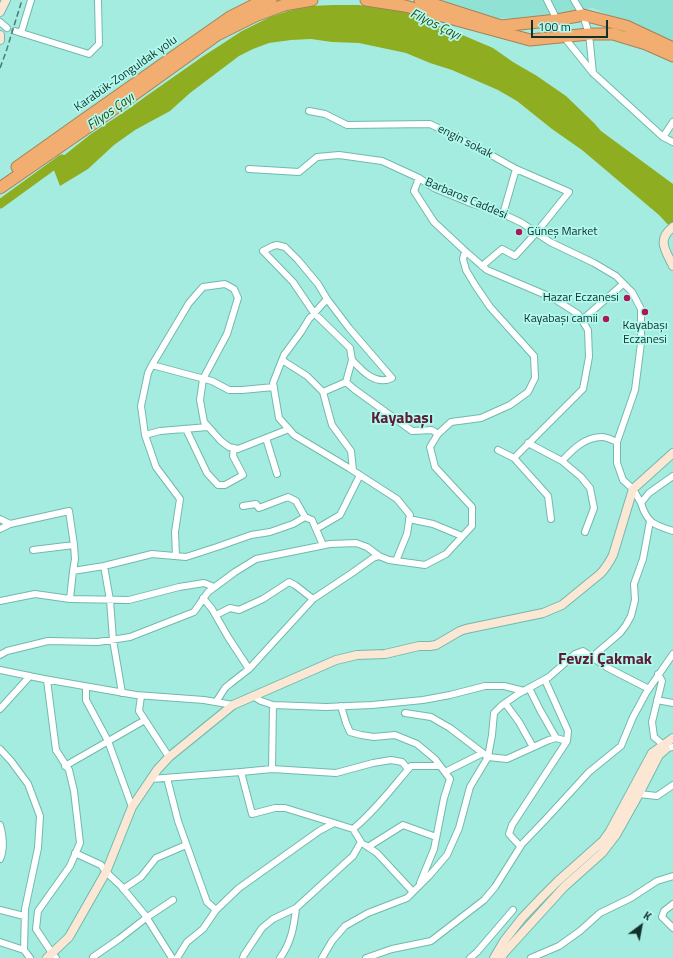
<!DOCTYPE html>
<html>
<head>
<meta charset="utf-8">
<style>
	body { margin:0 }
	#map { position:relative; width:673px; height:958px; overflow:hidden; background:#a5ece0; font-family:"Titillium Web",sans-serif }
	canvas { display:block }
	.north { position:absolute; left:621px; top:906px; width:40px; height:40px; -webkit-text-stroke:3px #b2faed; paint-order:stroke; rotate:32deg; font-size:11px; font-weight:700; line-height:16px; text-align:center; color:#12302c }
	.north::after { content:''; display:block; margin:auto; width:14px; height:18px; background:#12302c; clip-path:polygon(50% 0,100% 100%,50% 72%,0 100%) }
	.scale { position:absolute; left:531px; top:20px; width:77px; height:18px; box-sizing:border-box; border:2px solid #12302c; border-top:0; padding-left:5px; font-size:12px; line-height:14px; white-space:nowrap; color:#12302c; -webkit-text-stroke:3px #b2faed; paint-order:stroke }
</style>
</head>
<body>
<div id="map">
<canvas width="673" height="958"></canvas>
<div class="north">K</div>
<div class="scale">100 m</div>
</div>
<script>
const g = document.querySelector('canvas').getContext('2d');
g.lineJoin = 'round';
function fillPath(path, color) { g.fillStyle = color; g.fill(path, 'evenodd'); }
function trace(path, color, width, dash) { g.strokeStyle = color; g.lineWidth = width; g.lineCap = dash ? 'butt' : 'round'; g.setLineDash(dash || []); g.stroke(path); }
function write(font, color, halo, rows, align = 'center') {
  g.font = font + ' "Titillium Web",sans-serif'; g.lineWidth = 3.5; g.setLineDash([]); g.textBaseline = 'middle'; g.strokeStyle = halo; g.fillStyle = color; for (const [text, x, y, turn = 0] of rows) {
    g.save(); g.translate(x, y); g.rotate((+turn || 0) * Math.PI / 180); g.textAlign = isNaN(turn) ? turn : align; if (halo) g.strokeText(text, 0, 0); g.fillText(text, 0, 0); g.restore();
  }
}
fillPath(new Path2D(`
	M 434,0 L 673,0 L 673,44 L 593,8 L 523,19 L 494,18 Z`), '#90e2d5');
fillPath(new Path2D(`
	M 333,5 L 358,5 L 383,7 L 413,14 L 493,48 L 513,62 L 537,76 L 566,96 L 594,123 L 601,131 L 673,184 L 673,230 L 659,215 L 582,150 L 552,129 L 517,101 L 498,90 L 452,70 L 430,63 L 406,53 L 359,43 L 332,42 L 311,39 L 291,40 L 269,43 L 253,49 L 239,56 L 190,93 L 170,111 L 135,130 L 114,145 L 88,169 L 60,186 L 52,165 L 91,134 L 130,108 L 145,97 L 202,57 L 242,31 L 270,17 L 288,11 L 311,6 Z`), '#8ead21');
trace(new Path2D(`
	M 0,204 L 62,159`), '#8ead21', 9);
const street = new Path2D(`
	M 547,0 L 557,20 L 564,37 L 593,73 L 663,137 L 673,142
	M 574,0 L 583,15 L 589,34 L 593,73
	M 0,22 L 7,28
	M 15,31 L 89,54 L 99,44 L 98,0
	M 21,33 L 31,0
	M 309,111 L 325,114 L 347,125 L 430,124 L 477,147 L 516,169 L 569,192 L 536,233 L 515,256 L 502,249 L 482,266
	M 663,137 L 673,122
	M 249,169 L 299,172 L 317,157 L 339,155 L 382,161 L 419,178 L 434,188 L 473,204 L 497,211 L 522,223 L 550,242 L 594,263 L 616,276 L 632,292 L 641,309 L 641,343 L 635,390 L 617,442 L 617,463 L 623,480 L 633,489 L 641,503
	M 419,178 L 414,191 L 434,222 L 465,251 L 487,270 L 553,298 L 578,314 L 588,330 L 589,357 L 583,389 L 514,458
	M 503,214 L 516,169
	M 327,299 L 309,319 L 301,332 L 284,355 L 273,383 L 279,418 L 294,435 L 349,468 L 397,499 L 410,515 L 407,534 L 396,561
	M 582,320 L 623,284
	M 282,360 L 307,376 L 323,392 L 327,407 L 332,425 L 351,451 L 353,470
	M 152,365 L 212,381 L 229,390 L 242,390 L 274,387
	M 346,382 L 352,360 L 350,348 L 314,313 L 293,282 L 263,251 L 273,246 L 277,245 L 285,247 L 298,260 L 318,284 L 327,299 L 349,328 L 392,378 C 376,386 362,371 352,360
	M 323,392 L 346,382 L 354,389 L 412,431 L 432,430 L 438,434
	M 186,429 L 207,473 L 218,485 L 225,485 L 243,475 L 233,456 L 234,448
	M 145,435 L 160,431 L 208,427
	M 266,438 L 277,474
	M 528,443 L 562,461 L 581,477 L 590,488 L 594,508 L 585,532
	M 498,450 L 514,458 L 548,496 L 551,519
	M 562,461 C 573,449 585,437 602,437 C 607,437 612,440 617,442
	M 673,476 L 649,493 L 641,503 C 647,523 654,525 673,531
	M 243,506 L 256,504 L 259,508 L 288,497 L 296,501 L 305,517
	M 0,519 L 10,524 L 69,511 L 74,545 L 75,559 L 73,571 L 70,599
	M 409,519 L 433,524 L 462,536
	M 0,529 L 10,524
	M 316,529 L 340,515 L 360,475
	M 33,550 L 74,545
	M 176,556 L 175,532 L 180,499 L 156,467 L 145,435 L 141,406 L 148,373 L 152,365 L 189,303 L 203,287 L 225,284 L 234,289 L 238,298 L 227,334 L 203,379 L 200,400 L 204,422 L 221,441 L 229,447 L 238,449 L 289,429
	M 104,566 L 110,600 L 113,640 L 122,693
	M 73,571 L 104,566 L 152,554 L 186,557 L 217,547 L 251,535 L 270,532 L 293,524 L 305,517 L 312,520 L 323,545
	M 203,598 L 212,609 L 228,637 L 249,669
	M 0,601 L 35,594 L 70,599 L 129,600 L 179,587 L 204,583 L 214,587
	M 216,615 L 230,608 L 239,610 L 263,599 L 289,582 L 295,585 L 313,599
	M 0,655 L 7,651 L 48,641 L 98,642 L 130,637 L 194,612 L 208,592 L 235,572 L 256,559 L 330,544 L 356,543 L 367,547 L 379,556 L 389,560 L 425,565 L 446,554 L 472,526 L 472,507 L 435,467 L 430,447 L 438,434 L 451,422 L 481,418 L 510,405 L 528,392 L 535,378 L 534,356 L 490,307 L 475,285 L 466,270 L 463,259 L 465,251
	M 592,657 L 620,633 L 626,625 L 631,616 L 635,600 L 634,584 L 643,559 L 650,521
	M 0,670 L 44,679 L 136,695 L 204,700 L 233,705
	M 658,674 L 662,681 L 652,722 L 654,737 L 667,748 L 673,747
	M 47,680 L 56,750 L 69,770 L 74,791 L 80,843 L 70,866 L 38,911 L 36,929 L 52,953 L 56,958
	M 86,687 L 86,700 L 108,741 L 132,807
	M 529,688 L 540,710 L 556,738
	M 141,696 L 139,711 L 169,757
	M 253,696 L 261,701 L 273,705 L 326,707 L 372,705 L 423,700 L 450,695 L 485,686 L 504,686 L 524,691
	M 657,700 L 673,703
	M 216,702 L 225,688 L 231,683 L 249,669 L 313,599 L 352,573 L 373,558 L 379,556
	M 505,703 L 519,722 L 533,747
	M 341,706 L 346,723 L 350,732 L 361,735 L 374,737 L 395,735 L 417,744 L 435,759 L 450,779 L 444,798 L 434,849 L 420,883
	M 0,709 L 30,676
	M 405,713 L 431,717 L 450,728 L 488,757 L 507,759 L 549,740 L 556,738 L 567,741
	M 0,749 L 11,761 L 28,784 L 40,816 L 38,848 L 25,909 L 24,950 L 30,958
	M 65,766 L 145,720
	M 272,769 L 273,705
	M 241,772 L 252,814 L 275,808 L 285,808 L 334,823
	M 445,772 L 483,753
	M 167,778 L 178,821 L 207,902 L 216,910
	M 151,779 L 241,772 L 272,769 L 336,773 L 373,763 L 391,760 L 402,762 L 408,769
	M 639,794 L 657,796 L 673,785
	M 0,825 C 3,836 5,848 0,859
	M 365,845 L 377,853 L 413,892
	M 520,846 L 509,834 L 512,825 L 567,741 L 568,731 L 545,680
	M 368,847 L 403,825 L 436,837
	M 75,853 L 101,865 L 106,872 L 121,886 L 145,915 L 172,958
	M 123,889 L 141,877 L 156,858 L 186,845
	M 673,904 L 664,911 L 662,917 L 673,928
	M 0,910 L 24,916
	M 0,942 L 24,950
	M 94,958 L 93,957 L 119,939 L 146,918 L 173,900
	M 177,958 L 187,942 L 203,929 L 216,910 L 239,888 L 319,831 L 334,823 L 353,829
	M 243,958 L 244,955 L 262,928 L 273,919 L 296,908
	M 280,958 C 291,943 294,927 296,908 L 353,856 L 361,842 L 353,829 C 375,811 392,788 411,766 L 440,766
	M 322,958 L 332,941 L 345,926 L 368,913 L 407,898 L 429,876 L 447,855 L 459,828 L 470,787 L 488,757 L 492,735 L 494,713 L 501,706 L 518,694 L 549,677 L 575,654 L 583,651 L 608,668 L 649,689
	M 366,958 L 392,949 L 431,941 L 484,900 L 495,887 L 522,844 L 546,819 L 589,772 L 621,746 L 633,717 L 646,693 L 673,654
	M 470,958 L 477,952 L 513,910
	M 531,958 L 559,946 L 580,931 L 600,913 L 631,898 L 657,881 L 673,876`);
const secondary = new Path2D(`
	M 0,12 L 6,0
	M 0,35 L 0,40
	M 673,227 C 656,240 666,251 673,266
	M 47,958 L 69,937 L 106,872 L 132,807 L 157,770 L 169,757 L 233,705 L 336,660 L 357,655 L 385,654 L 419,646 L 430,646 L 436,645 L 460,631 L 466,629 L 543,613 L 562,605 L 600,574 C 606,568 609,563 613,555 L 633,489 L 673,453
	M 494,958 L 504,941 L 522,918 L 542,897 L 558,881 L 603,841 L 610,831 L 652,753 L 673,738
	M 501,958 L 504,953 L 564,887 L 602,853 L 616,835 L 639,794 L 659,755 L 666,749`);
const highway = new Path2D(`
	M 366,0 L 405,6 L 530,40 L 589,34 L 613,34 L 646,44 L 673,56
	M 420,0 L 501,26 L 557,20 L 583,15 L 626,26 L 673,48
	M 17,167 L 79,123 L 230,17 L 254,5 L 271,0
	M 0,188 L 107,114 L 217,35 L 255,16 L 284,5 L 312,0`);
trace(street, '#72b9ad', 8);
trace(secondary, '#72b9ad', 10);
trace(highway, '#a48259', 13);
trace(street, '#fff', 6);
trace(secondary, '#fbe7d4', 8);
trace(highway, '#f2ae71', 11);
trace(new Path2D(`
	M 0,68 L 6,52 L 22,0`), '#4d7b74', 1.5, [6, 3]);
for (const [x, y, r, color] of [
	[519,232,4,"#a91957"],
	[627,298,4,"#a91957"],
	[645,312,4,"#a91957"],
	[606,319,4,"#a91957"]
]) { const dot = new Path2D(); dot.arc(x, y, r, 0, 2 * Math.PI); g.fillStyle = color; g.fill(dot); trace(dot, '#b2faed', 1.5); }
write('12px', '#12302c', '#b2faed', [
	["Karabük-Zonguldak yolu",126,74,-35],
	["engin sokak",465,142,27],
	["Barbaros Caddesi",466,199,23]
]);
write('12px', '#12302c', '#b2faed', [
	["Güneş Market",527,232,"left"],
	["Hazar Eczanesi",619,298],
	["Kayabaşı camii",598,319],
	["Kayabaşı",645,326,"center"],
	["Eczanesi",645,340,"center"]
], 'right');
write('italic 13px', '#35420e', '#b2faed', [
	["Filyos Çayı",435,25,26],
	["Filyos Çayı",111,112,-35]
]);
write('bold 16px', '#5e1b33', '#b2faed', [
	["Kayabaşı",402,419],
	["Fevzi Çakmak",605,660]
]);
</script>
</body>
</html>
